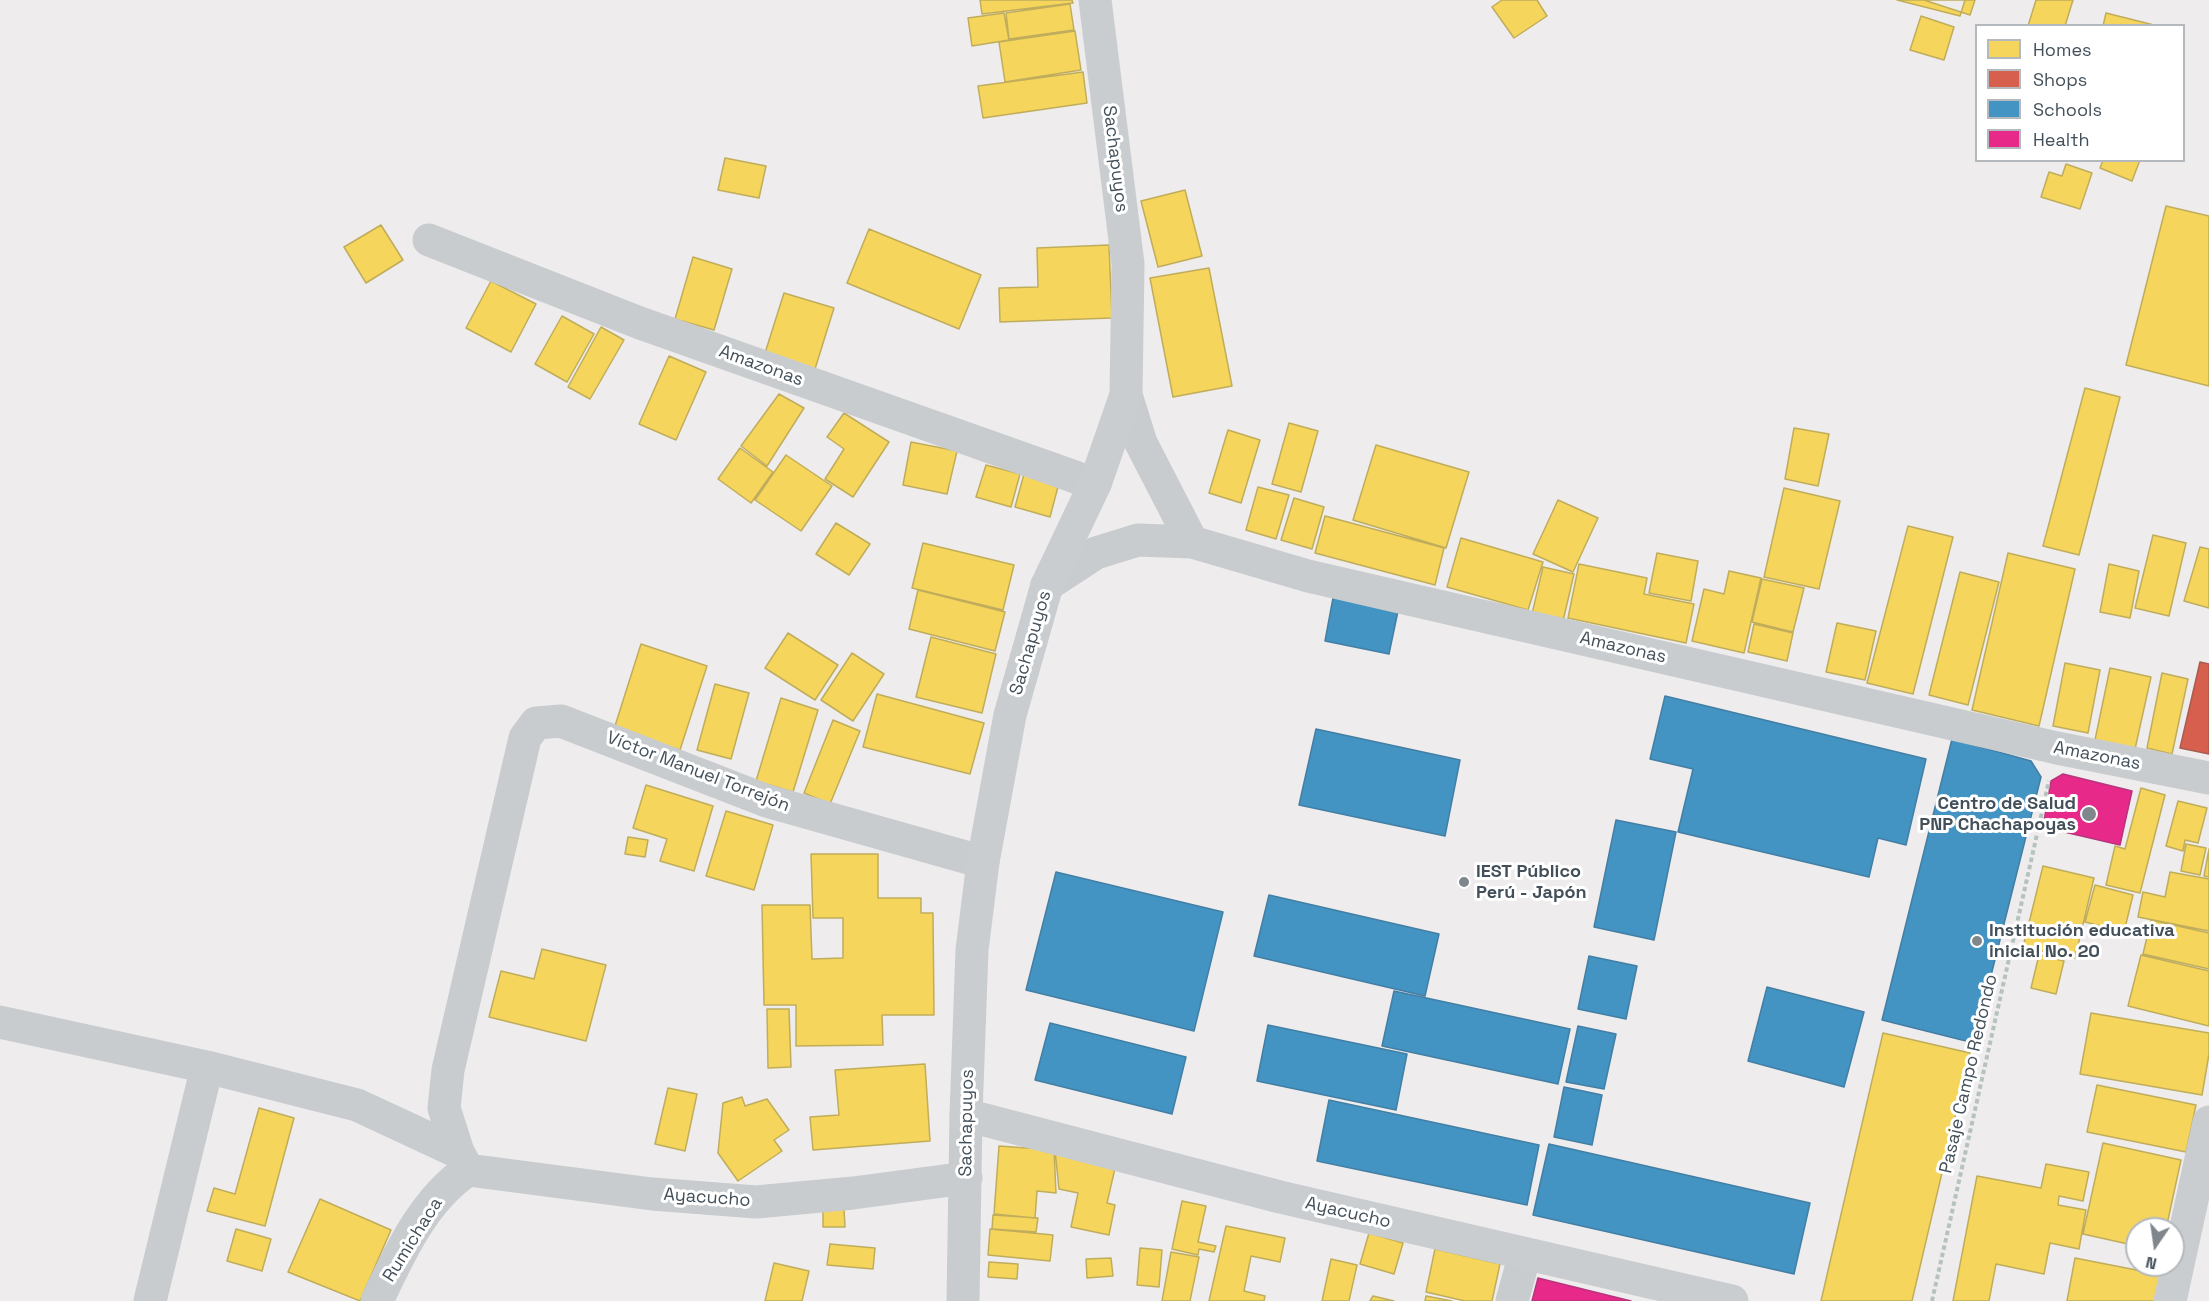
<!DOCTYPE html>
<html>
<head>
<meta charset="utf-8">
<style>
	body { margin:0 }
	#map { position:relative; width:2209px; height:1301px; overflow:hidden; background:#eeeced; font-family:"Space Grotesk",sans-serif }
	canvas { display:block }
	.legend { position:absolute; left:1975px; top:24px; width:210px; height:138px; box-sizing:border-box; background:#fff; border:2px solid #b4b9bd; margin:0; padding:8px 10px; list-style:none; font-size:18px; color:#43505a }
	.legend li { display:flex; align-items:center; gap:12px; height:30px }
	.legend b { width:30px; border:2px solid #b4b9bd }
	.north { position:absolute; left:2125px; top:1217px; width:60px; height:60px; box-sizing:border-box; background:#fff; border:2px solid #b4b9bd; border-radius:50%; rotate:193deg; font-size:16px; font-weight:700; line-height:24px; text-align:center; color:#43505a }
	.north::after { content:''; display:block; margin:auto; width:21px; height:27px; background:#7f878d; clip-path:polygon(50% 0,100% 100%,50% 72%,0 100%) }
</style>
</head>
<body>
<div id="map">
<canvas width="2209" height="1301"></canvas>
<ul class="legend">
<li><b style="height:16px;background:#f6d55c"></b>Homes</li>
<li><b style="height:16px;background:#d6604d"></b>Shops</li>
<li><b style="height:16px;background:#4393c3"></b>Schools</li>
<li><b style="height:16px;background:#e7298a"></b>Health</li>
</ul>
<div class="north">N</div>
</div>
<script>
const g = document.querySelector('canvas').getContext('2d');
g.lineJoin = 'round';
function fillPath(path, color) { g.fillStyle = color; g.fill(path, 'evenodd'); }
function trace(path, color, width, dash) { g.strokeStyle = color; g.lineWidth = width; g.lineCap = dash ? 'butt' : 'round'; g.setLineDash(dash || []); g.stroke(path); }
function write(font, color, halo, rows, align = 'center') {
  g.font = font + ' "Space Grotesk",sans-serif'; g.lineWidth = 6; g.setLineDash([]); g.textBaseline = 'middle'; g.strokeStyle = halo; g.fillStyle = color; for (const [text, x, y, turn = 0] of rows) {
    g.save(); g.translate(x, y); g.rotate((+turn || 0) * Math.PI / 180); g.textAlign = isNaN(turn) ? turn : align; if (halo) g.strokeText(text, 0, 0); g.fillText(text, 0, 0); g.restore();
  }
}
const homes = new Path2D(`
	M 980,0 L 1072,0 L 1073,3 L 982,14 Z
	M 1502,0 L 1537,0 L 1547,16 L 1514,38 L 1492,7 Z
	M 1897,0 L 1965,0 L 1960,16 Z
	M 1924,0 L 1975,0 L 1970,15 Z
	M 2036,0 L 2073,0 L 2065,26 L 2028,26 Z
	M 1070,4 L 1074,30 L 1009,39 L 1006,13 Z
	M 1004,13 L 1009,40 L 972,46 L 968,18 Z
	M 2106,13 L 2158,26 L 2103,26 Z
	M 1921,16 L 1954,27 L 1944,60 L 1910,50 Z
	M 1075,31 L 1081,70 L 1005,82 L 999,42 Z
	M 1083,72 L 1087,103 L 983,118 L 978,86 Z
	M 725,158 L 766,166 L 759,198 L 718,190 Z
	M 2103,160 L 2140,160 L 2132,181 L 2100,168 Z
	M 2066,164 L 2092,173 L 2080,209 L 2041,197 L 2049,172 L 2062,176 Z
	M 1185,190 L 1202,256 L 1158,267 L 1141,201 Z
	M 2166,206 L 2209,216 L 2209,386 L 2126,365 Z
	M 381,225 L 403,260 L 366,283 L 344,247 Z
	M 869,229 L 981,275 L 959,329 L 847,283 Z
	M 1109,245 L 1112,318 L 1000,322 L 999,288 L 1038,287 L 1037,248 Z
	M 693,257 L 732,269 L 714,330 L 675,319 Z
	M 1209,268 L 1232,386 L 1173,397 L 1150,278 Z
	M 491,281 L 536,304 L 511,352 L 466,328 Z
	M 784,293 L 834,308 L 815,369 L 765,353 Z
	M 562,316 L 594,334 L 567,382 L 535,364 Z
	M 601,327 L 624,340 L 590,399 L 568,387 Z
	M 669,356 L 706,372 L 676,440 L 639,424 Z
	M 2085,388 L 2120,397 L 2079,555 L 2043,546 Z
	M 779,394 L 804,408 L 767,466 L 741,446 Z
	M 844,413 L 889,442 L 853,497 L 825,479 L 844,449 L 827,437 Z
	M 1289,423 L 1318,431 L 1301,492 L 1272,484 Z
	M 1794,428 L 1829,434 L 1818,486 L 1785,479 Z
	M 1228,430 L 1260,440 L 1241,503 L 1209,493 Z
	M 911,442 L 957,451 L 947,494 L 903,485 Z
	M 1376,445 L 1469,472 L 1446,548 L 1353,520 Z
	M 740,448 L 773,472 L 751,503 L 718,479 Z
	M 786,455 L 832,486 L 801,531 L 755,500 Z
	M 986,465 L 1020,474 L 1011,507 L 976,497 Z
	M 1024,474 L 1059,483 L 1050,517 L 1015,507 Z
	M 1258,487 L 1289,495 L 1276,539 L 1246,530 Z
	M 1784,488 L 1840,501 L 1819,589 L 1764,577 Z
	M 1294,498 L 1324,507 L 1312,549 L 1281,540 Z
	M 1558,500 L 1598,518 L 1573,572 L 1533,554 Z
	M 1325,516 L 1444,548 L 1435,585 L 1315,553 Z
	M 836,523 L 870,544 L 849,575 L 816,554 Z
	M 1908,526 L 1953,537 L 1913,694 L 1867,683 Z
	M 2153,535 L 2186,543 L 2169,616 L 2135,608 Z
	M 1461,538 L 1543,562 L 1528,610 L 1447,587 Z
	M 923,543 L 1014,565 L 1003,610 L 912,588 Z
	M 2200,547 L 2209,549 L 2209,608 L 2184,601 Z
	M 1657,553 L 1698,561 L 1691,601 L 1649,593 Z
	M 2008,553 L 2075,569 L 2039,726 L 1972,710 Z
	M 1579,564 L 1647,578 L 1644,594 L 1694,604 L 1686,643 L 1568,618 Z
	M 2109,564 L 2139,571 L 2130,618 L 2100,612 Z
	M 1543,567 L 1574,574 L 1563,621 L 1532,614 Z
	M 1729,571 L 1761,578 L 1744,653 L 1692,641 L 1704,589 L 1724,594 Z
	M 1960,572 L 1999,582 L 1968,705 L 1929,695 Z
	M 1762,579 L 1804,588 L 1793,632 L 1752,622 Z
	M 918,590 L 1005,612 L 995,651 L 909,629 Z
	M 1837,623 L 1876,631 L 1865,680 L 1826,672 Z
	M 1754,624 L 1793,633 L 1787,661 L 1748,652 Z
	M 788,633 L 838,665 L 815,700 L 765,668 Z
	M 931,637 L 996,654 L 982,713 L 916,697 Z
	M 641,644 L 707,666 L 680,750 L 614,729 Z
	M 852,653 L 884,674 L 853,721 L 821,700 Z
	M 2065,663 L 2100,670 L 2088,733 L 2053,726 Z
	M 2110,668 L 2151,677 L 2135,749 L 2095,740 Z
	M 2162,673 L 2188,679 L 2172,754 L 2147,748 Z
	M 715,684 L 749,693 L 731,759 L 697,750 Z
	M 877,694 L 984,723 L 970,774 L 863,747 Z
	M 781,698 L 818,710 L 793,792 L 756,781 Z
	M 833,720 L 860,731 L 830,804 L 804,793 Z
	M 646,785 L 713,806 L 694,871 L 660,861 L 667,839 L 633,828 Z
	M 2141,788 L 2165,795 L 2140,893 L 2106,885 L 2115,846 L 2125,849 Z
	M 2178,801 L 2207,808 L 2198,843 L 2185,840 L 2183,851 L 2166,846 Z
	M 726,811 L 773,825 L 754,890 L 706,876 Z
	M 628,837 L 648,840 L 645,857 L 625,854 Z
	M 2186,844 L 2206,848 L 2200,875 L 2181,871 Z
	M 2209,849 L 2209,877 L 2204,876 Z
	M 811,854 L 878,854 L 878,898 L 921,898 L 921,913 L 933,913 L 934,1015 L 882,1015 L 883,1045 L 796,1046 L 796,1005 L 764,1005 L 762,905 L 810,905 L 812,959 L 843,958 L 843,918 L 813,918 Z
	M 2043,866 L 2094,878 L 2075,958 L 2023,947 Z
	M 2170,872 L 2209,879 L 2209,931 L 2138,917 L 2143,892 L 2165,897 Z
	M 2095,885 L 2133,895 L 2124,932 L 2085,922 Z
	M 2151,920 L 2209,933 L 2209,969 L 2143,954 Z
	M 542,949 L 606,965 L 586,1041 L 489,1017 L 501,971 L 534,979 Z
	M 2039,955 L 2064,961 L 2056,994 L 2031,988 Z
	M 2141,955 L 2209,971 L 2209,1026 L 2128,1006 Z
	M 767,1009 L 789,1009 L 791,1067 L 768,1068 Z
	M 2091,1013 L 2209,1033 L 2209,1054 L 2202,1095 L 2080,1074 Z
	M 1883,1033 L 1970,1053 L 1912,1301 L 1821,1301 Z
	M 925,1064 L 930,1141 L 813,1150 L 810,1117 L 839,1115 L 835,1070 Z
	M 2097,1085 L 2196,1105 L 2186,1152 L 2087,1132 Z
	M 668,1088 L 697,1094 L 685,1151 L 655,1144 Z
	M 742,1097 L 745,1106 L 767,1099 L 789,1130 L 774,1140 L 782,1151 L 738,1181 L 718,1153 L 723,1103 Z
	M 259,1108 L 294,1118 L 265,1226 L 207,1211 L 214,1188 L 235,1194 Z
	M 2103,1143 L 2181,1160 L 2166,1229 L 2137,1229 L 2137,1246 L 2083,1234 Z
	M 999,1146 L 1054,1150 L 1056,1193 L 1037,1191 L 1035,1218 L 994,1214 Z
	M 1055,1150 L 1116,1164 L 1107,1203 L 1115,1205 L 1109,1235 L 1071,1227 L 1078,1193 L 1059,1189 Z
	M 2046,1164 L 2089,1172 L 2083,1201 L 2059,1196 L 2058,1205 L 2086,1210 L 2079,1249 L 2050,1243 L 2044,1274 L 1996,1264 L 1989,1301 L 1953,1301 L 1977,1176 L 2041,1188 Z
	M 320,1199 L 391,1230 L 360,1301 L 288,1272 Z
	M 1182,1201 L 1206,1206 L 1198,1242 L 1216,1246 L 1214,1252 L 1199,1249 L 1198,1255 L 1172,1249 Z
	M 844,1209 L 845,1227 L 823,1227 L 823,1210 Z
	M 993,1215 L 1038,1218 L 1036,1232 L 992,1229 Z
	M 1226,1226 L 1285,1238 L 1280,1262 L 1251,1256 L 1244,1291 L 1265,1296 L 1264,1301 L 1209,1301 Z
	M 236,1229 L 271,1239 L 262,1271 L 227,1261 Z
	M 990,1229 L 1053,1235 L 1050,1261 L 988,1255 Z
	M 1369,1233 L 1403,1243 L 1394,1274 L 1360,1264 Z
	M 830,1244 L 875,1248 L 873,1269 L 827,1265 Z
	M 1140,1248 L 1162,1250 L 1159,1287 L 1137,1285 Z
	M 1435,1249 L 1500,1264 L 1492,1301 L 1465,1301 L 1426,1292 Z
	M 1171,1252 L 1199,1257 L 1190,1301 L 1162,1301 Z
	M 1111,1258 L 1113,1276 L 1087,1278 L 1086,1259 Z
	M 2075,1258 L 2162,1275 L 2157,1301 L 2067,1301 Z
	M 1331,1259 L 1357,1265 L 1349,1301 L 1322,1301 Z
	M 989,1262 L 1018,1264 L 1017,1279 L 988,1277 Z
	M 774,1263 L 809,1271 L 802,1301 L 765,1301 Z
	M 1373,1296 L 1394,1301 L 1370,1301 Z
	M 1426,1296 L 1452,1301 L 1425,1301 Z`);
fillPath(homes, '#f6d55c');
trace(homes, '#c0ad5b', 1.5);
const shops = new Path2D(`
	M 2200,662 L 2209,664 L 2209,754 L 2180,748 Z`);
fillPath(shops, '#d6604d');
trace(shops, '#aa5b51', 1.5);
const schools = new Path2D(`
	M 1333,598 L 1398,611 L 1389,654 L 1325,641 Z
	M 1665,696 L 1926,759 L 1906,845 L 1878,838 L 1869,877 L 1678,832 L 1693,769 L 1650,759 Z
	M 1316,729 L 1460,760 L 1445,836 L 1299,805 Z
	M 1952,739 L 2031,761 L 2041,777 L 1974,1043 L 1882,1020 Z
	M 1616,820 L 1676,832 L 1654,940 L 1594,927 Z
	M 1056,872 L 1223,912 L 1194,1031 L 1026,990 Z
	M 1269,895 L 1439,934 L 1425,996 L 1254,956 Z
	M 1589,956 L 1637,966 L 1626,1019 L 1578,1009 Z
	M 1767,987 L 1864,1012 L 1844,1087 L 1748,1061 Z
	M 1394,991 L 1570,1029 L 1558,1084 L 1382,1046 Z
	M 1050,1023 L 1186,1057 L 1172,1114 L 1035,1080 Z
	M 1268,1025 L 1407,1054 L 1396,1110 L 1257,1081 Z
	M 1578,1026 L 1616,1034 L 1604,1089 L 1566,1082 Z
	M 1564,1087 L 1602,1095 L 1592,1145 L 1554,1137 Z
	M 1329,1100 L 1539,1145 L 1527,1205 L 1317,1161 Z
	M 1549,1144 L 1810,1203 L 1794,1274 L 1533,1215 Z`);
fillPath(schools, '#4393c3');
trace(schools, '#437fa4', 1.5);
const health = new Path2D(`
	M 2063,774 L 2132,791 L 2120,845 L 2043,827 L 2051,781 Z
	M 1538,1278 L 1631,1301 L 1532,1301 Z`);
fillPath(health, '#e7298a');
trace(health, '#b6357c', 1.5);
trace(new Path2D(`
	M 1932,1301 L 2049,781`), '#b5c2bd', 4, [4.5, 3]);
trace(new Path2D(`
	M 429,240 L 640,323 L 1095,484
	M 1126,395 L 1141,443 L 1192,542
	M 1047,585 L 1096,553 L 1138,540 L 1192,542 L 1308,576 L 2057,748 L 2209,778
	M 0,1022 L 207,1067 L 357,1105 L 458,1152
	M 468,1170 L 458,1152 L 444,1108 L 448,1070 L 525,738 L 536,723 L 561,721 L 767,801 L 983,862
	M 150,1301 L 207,1067
	M 377,1301 C 399,1254 424,1199 468,1170 L 652,1194 L 756,1202 L 853,1193 L 966,1178
	M 963,1301 L 966,1115
	M 1512,1301 L 1525,1254`), '#c8ccce', 33);
trace(new Path2D(`
	M 1095,0 L 1128,264 L 1126,395 L 1095,484 L 1047,585 L 1010,715 L 983,862 L 972,950 L 966,1115 L 1280,1197 L 1732,1301
	M 2170,1301 L 2209,1122`), '#c9cdcf', 33);
for (const [x, y, r, color] of [
	[2089,814,8,"#7f878d"],
	[1464,882,6,"#7f878d"],
	[1977,941,6,"#7f878d"]
]) { const dot = new Path2D(); dot.arc(x, y, r, 0, 2 * Math.PI); g.fillStyle = color; g.fill(dot); trace(dot, '#fff', 2); }
write('18px', '#43505a', '#fff', [
	["Sachapuyos",1115,159,83],
	["Amazonas",761,366,20],
	["Sachapuyos",1031,643,-74],
	["Amazonas",1623,648,13],
	["Amazonas",2097,756,11],
	["Víctor Manuel Torrejón",698,772,21],
	["Pasaje Campo Redondo",1969,1074,-77],
	["Sachapuyos",967,1123,-89],
	["Ayacucho",707,1198,4],
	["Ayacucho",1348,1213,13],
	["Rumichaca",413,1240,-58]
]);
write('bold 18px', '#43505a', '#fff', [
	["Centro de Salud",2076,804,"right"],
	["PNP Chachapoyas",2076,825,"right"],
	["IEST Público",1476,872],
	["Perú - Japón",1476,893],
	["Institución educativa",1989,931],
	["inicial No. 20",1989,952]
], 'left');
</script>
</body>
</html>
